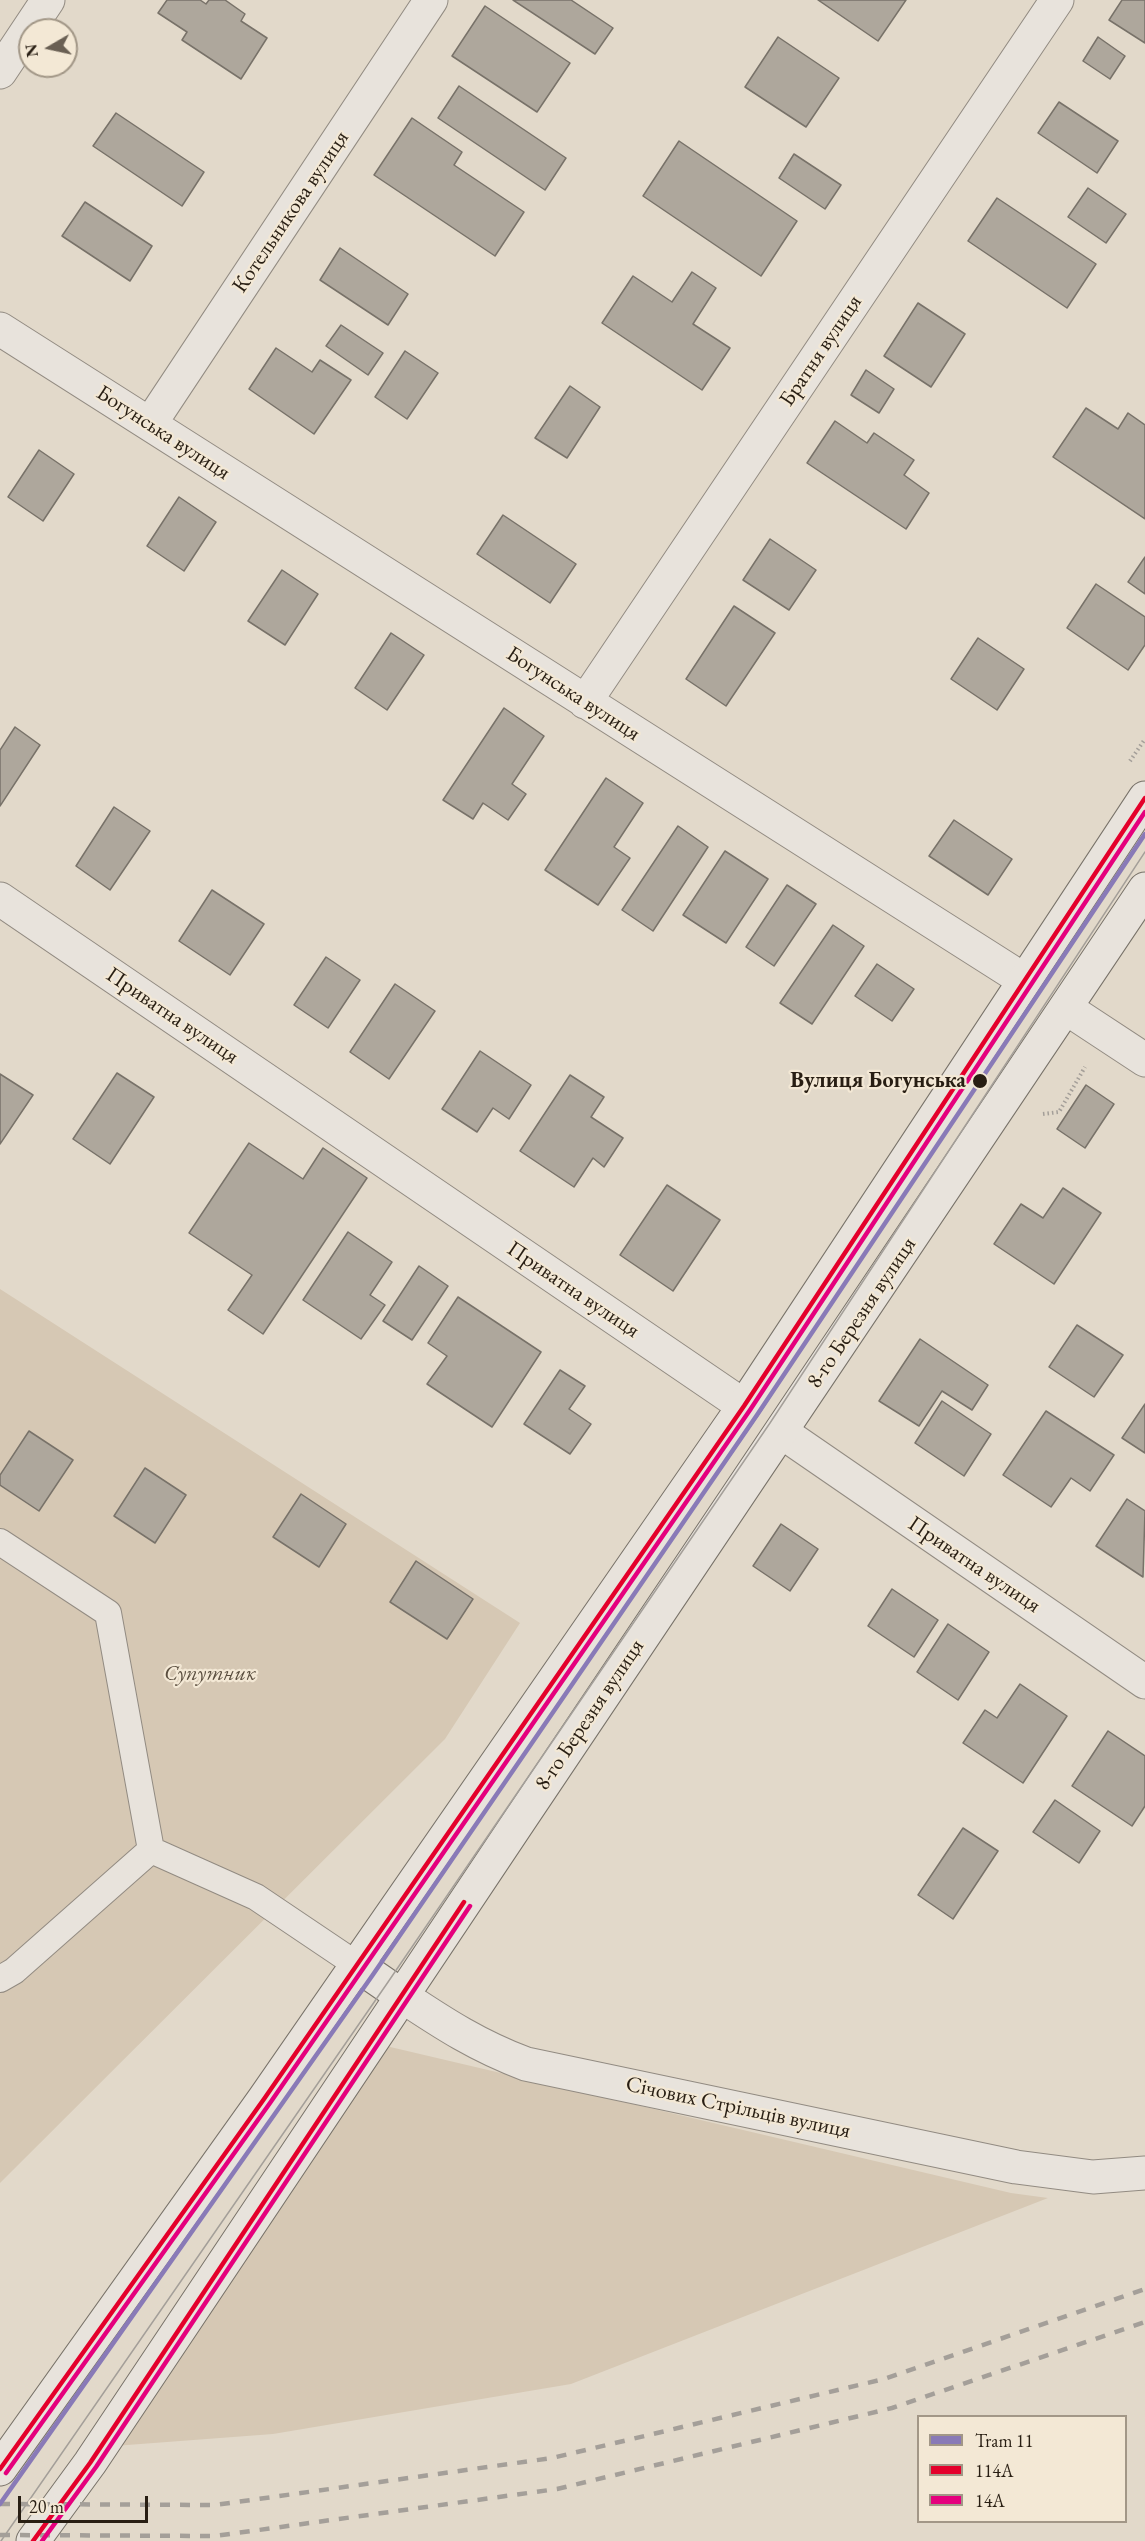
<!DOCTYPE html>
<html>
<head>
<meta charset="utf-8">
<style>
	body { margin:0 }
	#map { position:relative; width:1145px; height:2541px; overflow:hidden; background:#e2d9ca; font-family:"EB Garamond",serif }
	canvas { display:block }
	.legend { position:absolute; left:917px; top:2415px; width:210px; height:108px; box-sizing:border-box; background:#f3e8d5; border:2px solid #a29787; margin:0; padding:8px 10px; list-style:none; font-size:18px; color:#281e13 }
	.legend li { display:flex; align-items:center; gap:12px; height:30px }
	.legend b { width:30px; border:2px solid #a29787 }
	.north { position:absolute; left:18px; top:18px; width:60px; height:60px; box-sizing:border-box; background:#f3e8d5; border:2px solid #a29787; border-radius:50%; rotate:261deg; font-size:16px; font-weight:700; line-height:24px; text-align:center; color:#281e13 }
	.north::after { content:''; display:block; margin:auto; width:21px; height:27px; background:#695f53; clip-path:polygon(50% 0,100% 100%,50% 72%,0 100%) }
	.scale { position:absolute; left:18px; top:2496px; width:130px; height:27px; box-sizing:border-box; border:3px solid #281e13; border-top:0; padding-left:8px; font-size:18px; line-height:21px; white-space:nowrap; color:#281e13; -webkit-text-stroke:4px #f3e8d5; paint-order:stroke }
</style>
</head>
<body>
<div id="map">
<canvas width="1145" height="2541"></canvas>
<ul class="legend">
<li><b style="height:8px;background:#897ab7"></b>Tram 11</li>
<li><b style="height:8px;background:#e4002b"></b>114А</li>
<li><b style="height:8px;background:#e5007d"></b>14А</li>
</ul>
<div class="north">N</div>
<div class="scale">20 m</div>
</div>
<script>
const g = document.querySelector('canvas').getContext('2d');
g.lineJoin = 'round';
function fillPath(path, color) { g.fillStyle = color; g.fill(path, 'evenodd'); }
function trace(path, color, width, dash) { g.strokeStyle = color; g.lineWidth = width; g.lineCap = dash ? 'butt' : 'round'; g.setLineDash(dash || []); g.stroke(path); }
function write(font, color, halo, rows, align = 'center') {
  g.font = font + ' "EB Garamond",serif'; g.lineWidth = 4.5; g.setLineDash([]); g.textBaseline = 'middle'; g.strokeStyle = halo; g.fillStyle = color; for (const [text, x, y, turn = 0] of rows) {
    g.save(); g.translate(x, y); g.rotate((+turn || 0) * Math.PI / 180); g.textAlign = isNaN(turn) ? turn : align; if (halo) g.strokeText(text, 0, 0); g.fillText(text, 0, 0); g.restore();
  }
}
fillPath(new Path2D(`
	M 0,1289 L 520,1623 L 445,1739 L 0,2183 Z
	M 386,2046 L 1011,2193 L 1048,2198 L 571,2384 L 273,2434 L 114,2446 Z`), '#d6c8b4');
const building = new Path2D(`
	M 167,0 L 200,0 L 206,4 L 209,0 L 225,0 L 245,14 L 241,21 L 267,38 L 241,79 L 182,40 L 187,32 L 158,13 Z
	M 513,0 L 571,0 L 613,28 L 595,54 Z
	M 818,0 L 906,0 L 878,41 Z
	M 1122,0 L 1145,0 L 1145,43 L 1109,20 Z
	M 485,6 L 570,63 L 537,112 L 452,56 Z
	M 778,37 L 839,78 L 806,127 L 745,87 Z
	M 1098,37 L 1125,56 L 1110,79 L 1083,61 Z
	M 459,86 L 566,158 L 545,190 L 438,118 Z
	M 1059,102 L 1118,141 L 1097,173 L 1038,133 Z
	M 116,113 L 204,172 L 182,206 L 93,146 Z
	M 412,118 L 462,152 L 454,165 L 524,212 L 495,256 L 374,175 Z
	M 679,141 L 797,221 L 761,276 L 643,196 Z
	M 794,154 L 841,185 L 825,209 L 779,178 Z
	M 1088,188 L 1126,214 L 1106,243 L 1068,217 Z
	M 997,198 L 1096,264 L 1067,308 L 968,241 Z
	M 85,202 L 152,246 L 130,281 L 62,236 Z
	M 340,248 L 408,294 L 388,325 L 320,280 Z
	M 692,272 L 716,288 L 693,324 L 730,348 L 702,390 L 602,323 L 633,276 L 672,302 Z
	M 918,303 L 965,334 L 931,387 L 884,356 Z
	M 341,325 L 383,353 L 368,375 L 326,346 Z
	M 276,348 L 312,372 L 320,360 L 351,380 L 314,434 L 249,389 Z
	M 405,351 L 438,373 L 407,419 L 375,397 Z
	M 866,370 L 894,389 L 879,413 L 851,395 Z
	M 570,386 L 600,407 L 567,458 L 535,438 Z
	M 1086,408 L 1118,429 L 1128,413 L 1145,425 L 1145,519 L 1053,457 Z
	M 835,421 L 867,443 L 874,433 L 914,460 L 904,475 L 929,493 L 906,529 L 807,463 Z
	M 39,450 L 74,474 L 43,521 L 8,497 Z
	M 179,497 L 216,522 L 184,571 L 147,546 Z
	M 503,515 L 576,564 L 550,603 L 477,554 Z
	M 770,539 L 816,570 L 789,610 L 743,580 Z
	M 1145,557 L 1145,594 L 1128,582 Z
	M 282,570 L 318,594 L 285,645 L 248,621 Z
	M 1096,584 L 1145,617 L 1145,645 L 1128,670 L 1067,628 Z
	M 734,606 L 775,633 L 726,706 L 686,679 Z
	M 391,633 L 424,655 L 387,710 L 355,688 Z
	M 978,638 L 1024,669 L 997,710 L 951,679 Z
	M 504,708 L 544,736 L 512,784 L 526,794 L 508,820 L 483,803 L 473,819 L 443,800 Z
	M 15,727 L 40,745 L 0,806 L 0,750 Z
	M 606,778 L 643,803 L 614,847 L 630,858 L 598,905 L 545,870 Z
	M 114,807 L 150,831 L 110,890 L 76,866 Z
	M 954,820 L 1012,859 L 988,895 L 929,856 Z
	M 678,826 L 708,847 L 653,931 L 622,910 Z
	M 725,851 L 768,879 L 726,943 L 683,915 Z
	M 787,885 L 816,904 L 774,966 L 746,947 Z
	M 212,890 L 264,924 L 230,975 L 179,941 Z
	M 833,925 L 864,946 L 812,1024 L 780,1003 Z
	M 326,957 L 360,980 L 328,1028 L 294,1005 Z
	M 877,964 L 914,989 L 892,1021 L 855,996 Z
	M 395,984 L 435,1011 L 389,1079 L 350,1052 Z
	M 480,1051 L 531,1085 L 509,1119 L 493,1108 L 477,1132 L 442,1109 Z
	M 117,1073 L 154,1097 L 110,1164 L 73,1139 Z
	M 0,1074 L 33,1095 L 0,1144 Z
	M 570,1075 L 604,1097 L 591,1117 L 623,1138 L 604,1167 L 593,1158 L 574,1187 L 520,1151 Z
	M 1086,1085 L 1114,1104 L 1085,1148 L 1057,1129 Z
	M 249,1143 L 303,1179 L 323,1148 L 367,1178 L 263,1334 L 228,1310 L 252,1275 L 189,1233 Z
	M 667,1185 L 720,1220 L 673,1291 L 620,1255 Z
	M 1063,1188 L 1101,1213 L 1054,1284 L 994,1244 L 1021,1204 L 1043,1218 Z
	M 348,1232 L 392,1262 L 370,1295 L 385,1305 L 361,1339 L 303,1300 Z
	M 419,1266 L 448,1286 L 412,1340 L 383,1321 Z
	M 458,1297 L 541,1352 L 492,1427 L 427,1384 L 447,1356 L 428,1343 Z
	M 1077,1325 L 1123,1355 L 1094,1397 L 1049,1367 Z
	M 920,1339 L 988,1385 L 972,1410 L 942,1391 L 919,1426 L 879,1401 Z
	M 560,1370 L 585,1386 L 569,1409 L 591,1424 L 570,1454 L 524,1424 Z
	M 942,1401 L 991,1434 L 964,1476 L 915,1443 Z
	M 1145,1404 L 1145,1453 L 1122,1438 Z
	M 1046,1411 L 1114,1455 L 1090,1491 L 1071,1478 L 1051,1507 L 1003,1475 Z
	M 29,1431 L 73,1460 L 39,1511 L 0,1485 L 0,1475 Z
	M 145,1468 L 186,1495 L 155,1543 L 114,1516 Z
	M 301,1494 L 346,1524 L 319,1567 L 273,1537 Z
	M 1127,1499 L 1145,1511 L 1143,1577 L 1096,1546 Z
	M 781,1524 L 818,1549 L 790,1591 L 753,1566 Z
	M 416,1561 L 473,1599 L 447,1639 L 390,1602 Z
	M 892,1589 L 938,1620 L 914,1657 L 868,1626 Z
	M 948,1624 L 989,1652 L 958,1700 L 917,1672 Z
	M 1020,1684 L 1067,1716 L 1023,1783 L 963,1743 L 985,1710 L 997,1718 Z
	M 1108,1731 L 1145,1756 L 1145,1806 L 1132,1826 L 1072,1786 Z
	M 1055,1800 L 1100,1831 L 1079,1863 L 1033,1832 Z
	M 963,1828 L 998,1851 L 953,1919 L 918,1895 Z`);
fillPath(building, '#aea79c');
trace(building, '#787269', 1.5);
const service = new Path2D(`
	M 0,1542 L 108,1613 L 151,1850
	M 151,1850 L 256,1897 L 357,1965
	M 0,1979 L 14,1971 L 151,1850`);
const minor = new Path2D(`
	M 0,72 L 48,0
	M 0,329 L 1024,980
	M 150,424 L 431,0
	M 585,702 L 1057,0
	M 0,899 L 744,1406
	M 1066,1008 L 1145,1060
	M 783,1433 L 1145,1682`);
const tertiary = new Path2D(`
	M 402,1996 C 444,2024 478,2046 526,2064 L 1016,2167 L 1093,2177 L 1145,2173`);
const secondary = new Path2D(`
	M 357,1965 L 402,1996
	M 0,2469 L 264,2099 L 744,1406 L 1145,798
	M 33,2541 L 90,2463 C 438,1936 796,1415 1145,889`);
trace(service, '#928b82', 28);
trace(minor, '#928b82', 35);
trace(tertiary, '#928b82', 35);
trace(secondary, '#787269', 35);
trace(new Path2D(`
	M 1130,761 L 1145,739
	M 1043,1114 L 1059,1112 L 1085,1067`), '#a49f99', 4, [1.5, 3]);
trace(service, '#e8e3dc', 26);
trace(minor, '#e8e3dc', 33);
trace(tertiary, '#e8e3dc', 33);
trace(secondary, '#e8e3dc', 33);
trace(new Path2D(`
	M 1,2541 L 386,1985 L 770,1423 L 1145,852`), '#a49f99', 1.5);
trace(new Path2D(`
	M 0,2504 L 215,2505 L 552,2458 L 884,2379 L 1145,2289
	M 0,2535 L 215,2536 L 557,2489 L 892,2408 L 1145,2322`), '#a49f99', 4.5, [10, 10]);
trace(new Path2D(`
	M 0,2469 L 264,2099 L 744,1406 L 1145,798
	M 33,2541 L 90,2463 L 464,1902`), '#e4002b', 4.5);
trace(new Path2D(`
	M 6,2473 L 270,2103 L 750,1410 L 1145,812
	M 42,2541 L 96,2467 L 470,1906`), '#e5007d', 4.5);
trace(new Path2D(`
	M 0,2504 L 372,1976 L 757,1415 L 1145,834`), '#897ab7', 4.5);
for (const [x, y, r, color] of [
	[980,1081,8,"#281e13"]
]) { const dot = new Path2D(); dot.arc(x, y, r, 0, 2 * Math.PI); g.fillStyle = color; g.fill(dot); trace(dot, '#f3e8d5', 2); }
write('22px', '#281e13', '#f3e8d5', [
	["Котельникова вулиця",291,212,-56],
	["Братня вулиця",821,351,-56],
	["Богунська вулиця",163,433,33],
	["Богунська вулиця",573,694,33],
	["Приватна вулиця",172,1016,34],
	["Приватна вулиця",573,1290,34],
	["8-го Березня вулиця",862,1313,-56],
	["Приватна вулиця",974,1565,34],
	["8-го Березня вулиця",590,1715,-56],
	["Січових Стрільців вулиця",738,2108,12]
]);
write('bold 22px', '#281e13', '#f3e8d5', [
	["Вулиця Богунська",966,1081]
], 'right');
write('italic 22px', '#594d3e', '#f3e8d5', [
	["Супутник",210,1674]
]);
</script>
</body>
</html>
